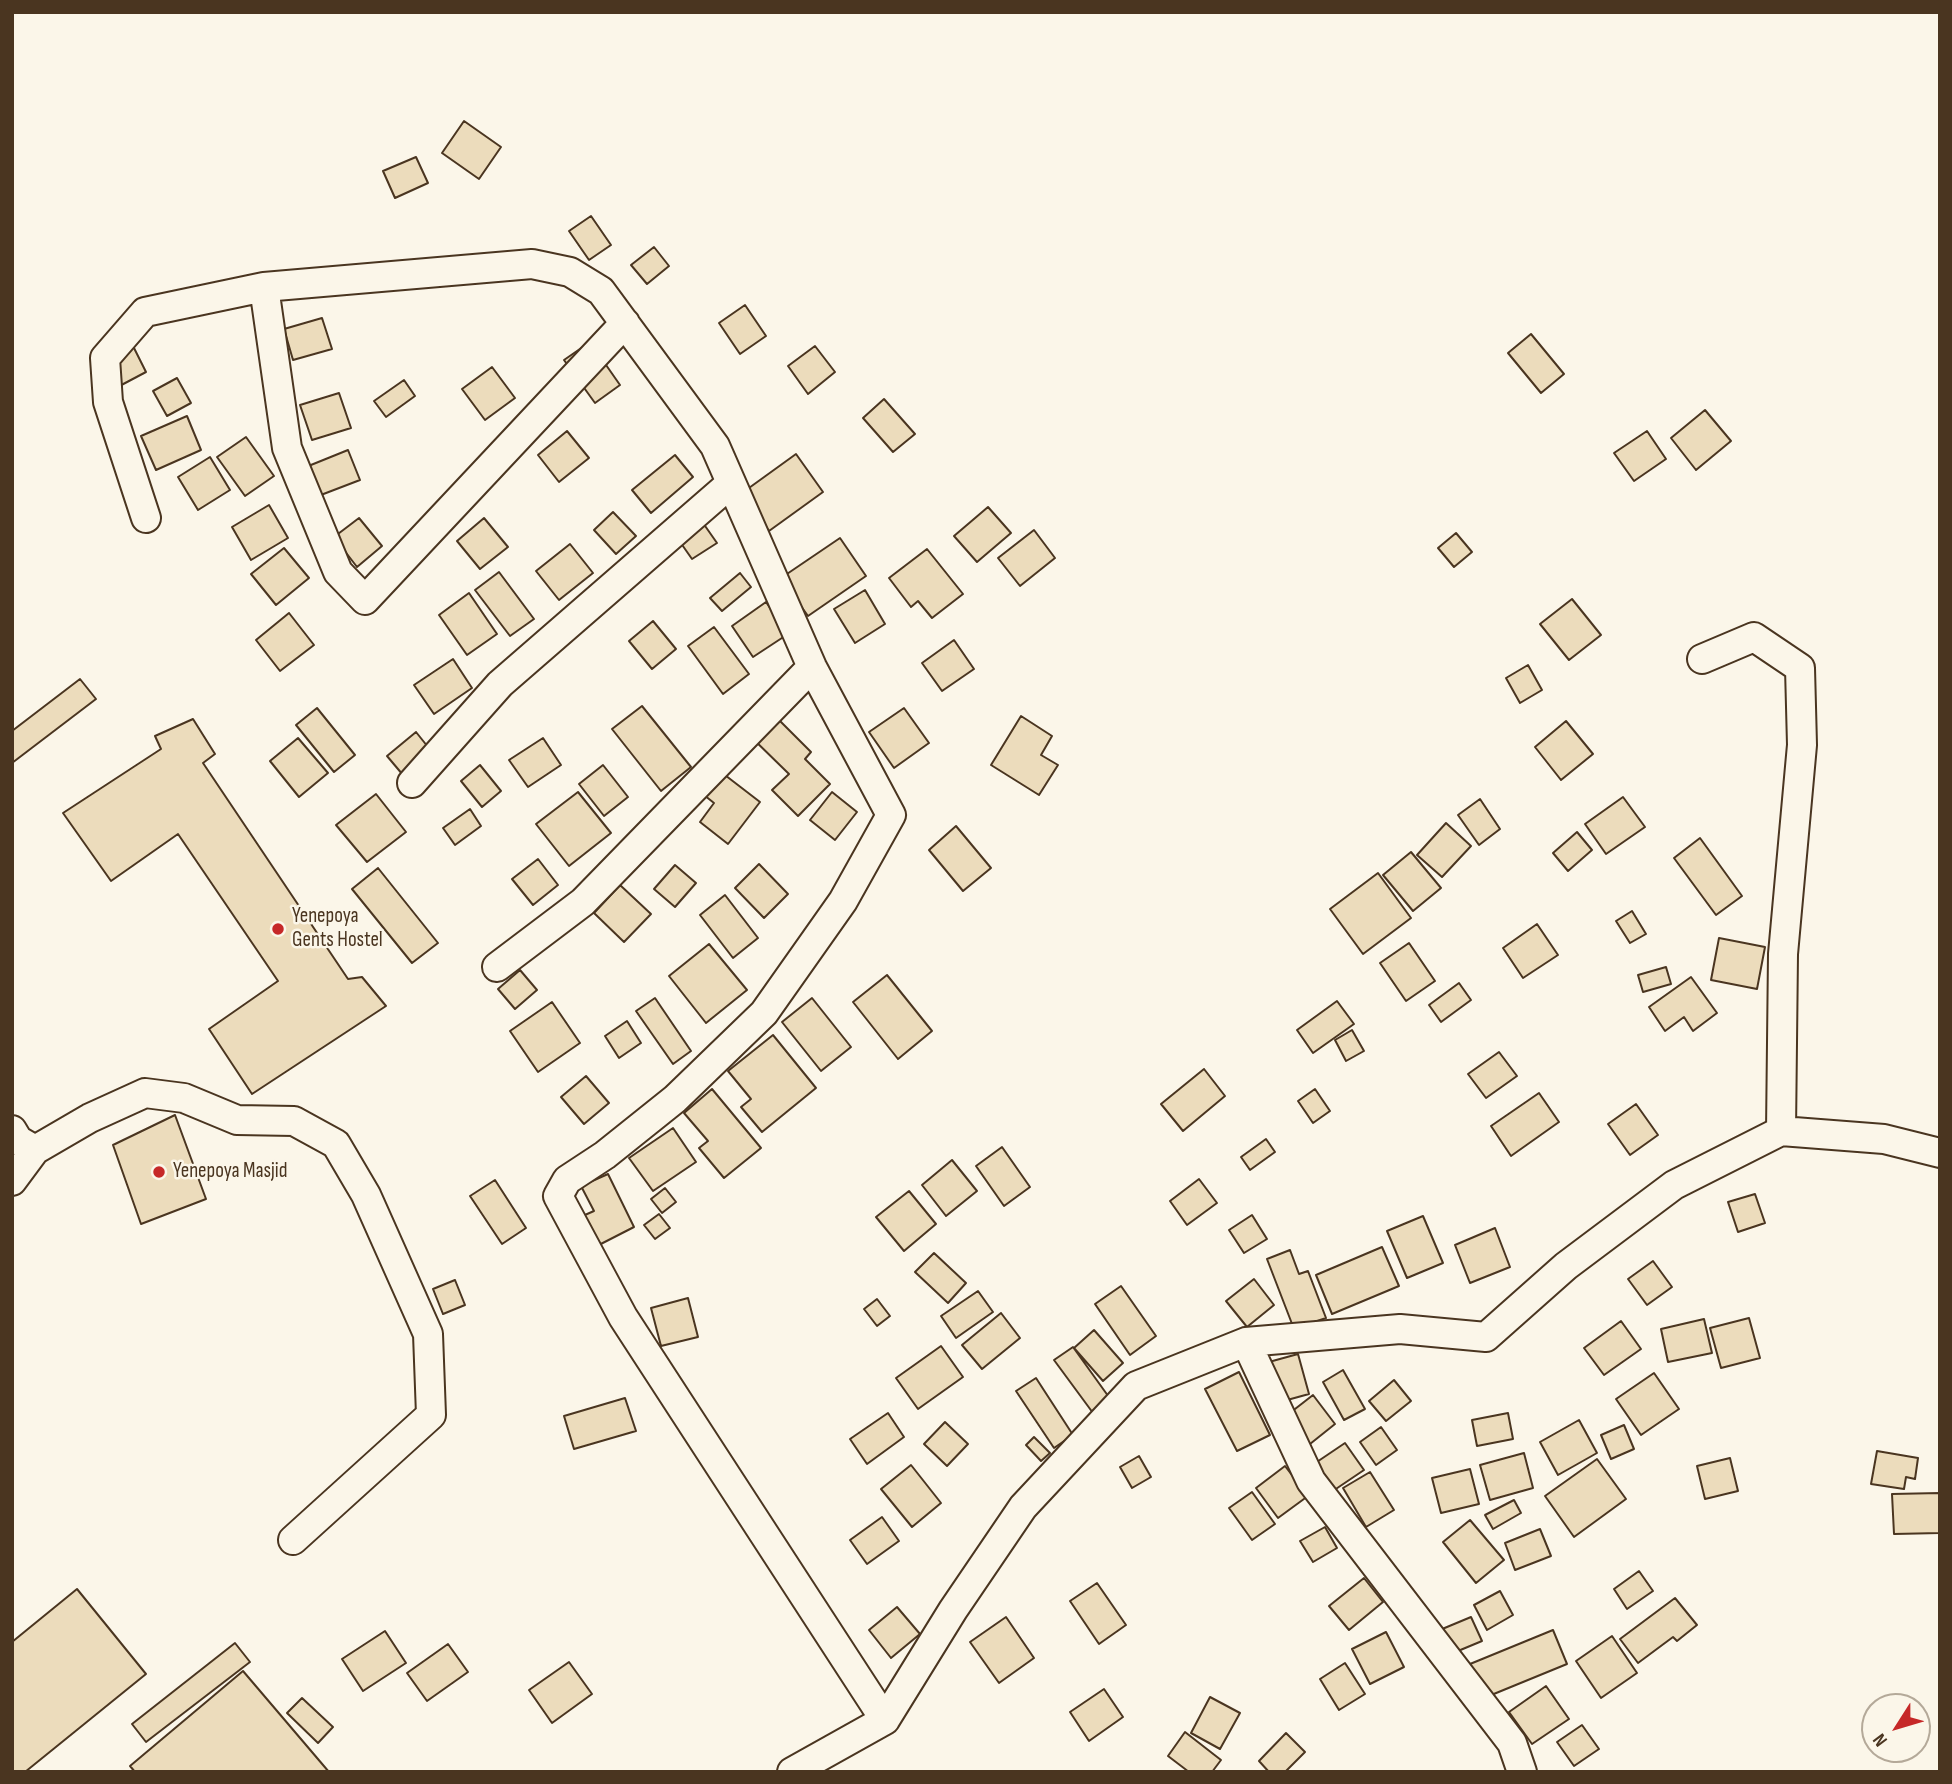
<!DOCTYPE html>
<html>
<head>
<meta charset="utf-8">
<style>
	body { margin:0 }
	#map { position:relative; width:1952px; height:1784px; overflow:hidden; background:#fbf6e9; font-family:"Sofia Sans Condensed",sans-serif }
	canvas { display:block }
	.frame { position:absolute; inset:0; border:14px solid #4a3520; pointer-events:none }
	.north { position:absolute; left:1861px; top:1693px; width:70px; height:70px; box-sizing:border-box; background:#fbf6e9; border:2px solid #b4a999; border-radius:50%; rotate:233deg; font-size:19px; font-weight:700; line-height:28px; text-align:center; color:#4a3520 }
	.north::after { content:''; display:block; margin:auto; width:24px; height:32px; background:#c62828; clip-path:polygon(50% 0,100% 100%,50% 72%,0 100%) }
</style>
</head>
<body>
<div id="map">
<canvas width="1952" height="1784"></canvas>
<div class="frame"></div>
<div class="north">N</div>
</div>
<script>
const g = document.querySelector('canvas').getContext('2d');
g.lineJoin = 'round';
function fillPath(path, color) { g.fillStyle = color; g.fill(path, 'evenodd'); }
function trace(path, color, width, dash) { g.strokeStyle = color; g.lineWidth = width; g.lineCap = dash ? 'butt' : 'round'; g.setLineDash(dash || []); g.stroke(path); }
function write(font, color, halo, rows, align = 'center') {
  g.font = font + ' "Sofia Sans Condensed",sans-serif'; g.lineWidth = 5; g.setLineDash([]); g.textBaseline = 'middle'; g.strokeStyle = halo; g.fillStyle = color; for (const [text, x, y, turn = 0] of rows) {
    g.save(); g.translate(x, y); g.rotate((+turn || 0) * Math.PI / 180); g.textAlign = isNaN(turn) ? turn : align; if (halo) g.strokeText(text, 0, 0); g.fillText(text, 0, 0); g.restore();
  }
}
const building = new Path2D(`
	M 464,121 L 501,147 L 479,179 L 442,153 Z
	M 416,157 L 428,183 L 395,198 L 383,171 Z
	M 591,216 L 611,245 L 589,260 L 569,231 Z
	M 654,247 L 669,266 L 647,284 L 631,265 Z
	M 745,305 L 766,336 L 740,354 L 719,323 Z
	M 322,318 L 332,349 L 293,360 L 284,329 Z
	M 1531,334 L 1564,374 L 1541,393 L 1508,353 Z
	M 590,342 L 620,385 L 595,403 L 564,360 Z
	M 132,344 L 146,372 L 112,390 L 97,362 Z
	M 815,346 L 835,372 L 808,394 L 788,366 Z
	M 492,367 L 515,398 L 485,420 L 462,389 Z
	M 177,378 L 191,403 L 167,416 L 153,391 Z
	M 404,380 L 415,396 L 386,417 L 374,401 Z
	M 339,393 L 351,428 L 312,440 L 300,405 Z
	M 884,399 L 915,434 L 893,452 L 863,418 Z
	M 1705,410 L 1731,441 L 1696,470 L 1671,438 Z
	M 187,416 L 201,450 L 156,470 L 141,436 Z
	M 567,431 L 589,458 L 559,482 L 538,455 Z
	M 1647,431 L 1666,459 L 1634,481 L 1614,453 Z
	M 246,437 L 274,476 L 245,496 L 217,457 Z
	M 348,450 L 360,480 L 313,498 L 301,469 Z
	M 796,454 L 823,492 L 769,531 L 742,493 Z
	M 675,455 L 693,477 L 651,513 L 632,490 Z
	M 210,457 L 230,490 L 198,510 L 178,477 Z
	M 269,505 L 288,538 L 251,560 L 232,527 Z
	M 988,507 L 1011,533 L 977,562 L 954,536 Z
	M 613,512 L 636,536 L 616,554 L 594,530 Z
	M 359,518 L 382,546 L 357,567 L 334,537 Z
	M 484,518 L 508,547 L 480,569 L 457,541 Z
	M 703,523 L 717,543 L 692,559 L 678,539 Z
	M 1034,530 L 1055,558 L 1020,586 L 998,558 Z
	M 1456,533 L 1472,552 L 1454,567 L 1438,548 Z
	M 840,538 L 866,576 L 808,616 L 781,578 Z
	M 570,544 L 593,573 L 559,600 L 536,571 Z
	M 284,548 L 309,578 L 276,605 L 251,574 Z
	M 927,549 L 963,594 L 932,618 L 918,601 L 911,607 L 889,578 Z
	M 499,572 L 534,619 L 510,636 L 475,590 Z
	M 740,573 L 751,587 L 722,611 L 710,598 Z
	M 865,590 L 885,624 L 855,643 L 834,609 Z
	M 469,593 L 497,634 L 467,655 L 439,615 Z
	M 1572,599 L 1601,635 L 1569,660 L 1540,624 Z
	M 766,602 L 788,634 L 753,657 L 732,626 Z
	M 289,613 L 314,645 L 280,671 L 256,640 Z
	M 653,621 L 676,649 L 652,669 L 629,641 Z
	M 714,627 L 749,674 L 723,694 L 688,646 Z
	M 954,640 L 974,669 L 942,691 L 922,663 Z
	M 453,659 L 472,688 L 434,714 L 414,685 Z
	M 1528,665 L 1542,690 L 1520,703 L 1506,678 Z
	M 80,679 L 96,699 L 12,763 L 12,731 Z
	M 642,706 L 691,767 L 661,791 L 612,729 Z
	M 317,708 L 355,755 L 334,772 L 296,725 Z
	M 904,708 L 929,743 L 894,768 L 869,732 Z
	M 768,709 L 811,752 L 805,759 L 830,784 L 798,816 L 772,790 L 789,774 L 746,732 Z
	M 1021,716 L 1052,736 L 1041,755 L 1058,765 L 1039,795 L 991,765 Z
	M 193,719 L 215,754 L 203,763 L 348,979 L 362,977 L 386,1006 L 252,1094 L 209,1029 L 278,981 L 178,834 L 111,881 L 63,813 L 161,749 L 155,736 Z
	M 1566,721 L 1593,754 L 1561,780 L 1535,747 Z
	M 416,732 L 432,752 L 403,775 L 387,756 Z
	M 298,738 L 328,773 L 299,797 L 270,761 Z
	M 543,738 L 561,765 L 528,787 L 509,760 Z
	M 480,765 L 501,791 L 482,807 L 461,781 Z
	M 603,765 L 628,797 L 604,816 L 579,784 Z
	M 721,772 L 760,802 L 728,844 L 700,822 L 714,803 L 704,795 Z
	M 578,792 L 611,833 L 569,866 L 536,824 Z
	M 832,792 L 857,812 L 835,840 L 810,820 Z
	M 376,794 L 406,832 L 367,862 L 336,825 Z
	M 1623,797 L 1645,827 L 1606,854 L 1585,824 Z
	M 1480,799 L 1500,829 L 1479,845 L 1458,815 Z
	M 470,809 L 481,826 L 455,845 L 443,828 Z
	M 1446,823 L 1471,846 L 1442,877 L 1417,855 Z
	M 956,826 L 991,868 L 963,891 L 929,850 Z
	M 1577,832 L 1592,850 L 1568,871 L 1553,853 Z
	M 1700,838 L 1742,896 L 1716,915 L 1674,858 Z
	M 1411,852 L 1441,888 L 1413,911 L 1383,875 Z
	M 538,859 L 558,885 L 533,905 L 512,879 Z
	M 759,864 L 788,894 L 764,918 L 735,888 Z
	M 675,865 L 696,883 L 675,907 L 654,889 Z
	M 378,868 L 438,943 L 412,963 L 352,889 Z
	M 1378,873 L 1411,918 L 1363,954 L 1330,909 Z
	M 620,885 L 651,914 L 624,942 L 594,913 Z
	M 725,895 L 758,938 L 733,958 L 700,915 Z
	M 1632,911 L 1646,934 L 1630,943 L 1616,921 Z
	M 1537,924 L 1558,955 L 1523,978 L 1503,948 Z
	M 1719,938 L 1765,947 L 1757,989 L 1711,980 Z
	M 1409,943 L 1435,981 L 1406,1001 L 1380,963 Z
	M 709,944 L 747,990 L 706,1023 L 669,976 Z
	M 1666,967 L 1671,984 L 1643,992 L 1638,975 Z
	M 520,970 L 537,990 L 515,1009 L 498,989 Z
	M 887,975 L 932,1031 L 898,1059 L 853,1002 Z
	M 1691,977 L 1717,1013 L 1693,1031 L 1684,1017 L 1665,1031 L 1649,1007 Z
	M 1459,983 L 1471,1000 L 1441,1022 L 1429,1005 Z
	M 655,998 L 691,1051 L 673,1064 L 636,1011 Z
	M 812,998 L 851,1047 L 821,1071 L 782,1022 Z
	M 1337,1001 L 1354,1024 L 1313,1053 L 1297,1030 Z
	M 552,1002 L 580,1043 L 538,1072 L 510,1031 Z
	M 627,1021 L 641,1043 L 619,1058 L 605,1036 Z
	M 1352,1030 L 1364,1051 L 1346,1061 L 1335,1040 Z
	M 773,1035 L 816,1088 L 762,1132 L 741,1107 L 751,1099 L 728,1071 Z
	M 1499,1052 L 1517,1076 L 1486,1098 L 1468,1074 Z
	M 1204,1069 L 1225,1096 L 1183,1131 L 1161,1104 Z
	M 586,1076 L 609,1103 L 584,1124 L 561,1097 Z
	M 712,1089 L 761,1148 L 724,1178 L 699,1148 L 708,1141 L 684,1113 Z
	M 1315,1089 L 1330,1111 L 1313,1123 L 1298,1101 Z
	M 1539,1093 L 1559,1122 L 1511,1156 L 1491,1126 Z
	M 1636,1104 L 1658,1135 L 1630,1155 L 1608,1124 Z
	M 175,1115 L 206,1199 L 141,1224 L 113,1145 Z
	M 673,1128 L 696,1162 L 653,1191 L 629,1158 Z
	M 1266,1139 L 1275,1152 L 1250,1170 L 1241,1157 Z
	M 1002,1147 L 1030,1187 L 1004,1206 L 976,1166 Z
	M 952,1160 L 977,1191 L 946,1216 L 922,1185 Z
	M 608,1174 L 634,1227 L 593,1248 L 578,1218 L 594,1211 L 581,1186 Z
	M 1199,1179 L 1217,1203 L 1187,1225 L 1170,1201 Z
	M 495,1180 L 526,1228 L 502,1244 L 470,1196 Z
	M 665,1188 L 676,1202 L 662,1213 L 651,1199 Z
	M 909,1191 L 936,1224 L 904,1251 L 876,1217 Z
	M 1755,1194 L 1765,1223 L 1738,1232 L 1728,1202 Z
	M 659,1214 L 670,1228 L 655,1239 L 644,1225 Z
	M 1252,1215 L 1267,1239 L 1244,1253 L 1229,1230 Z
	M 1423,1216 L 1443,1263 L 1407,1278 L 1387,1231 Z
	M 1495,1228 L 1510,1267 L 1470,1283 L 1455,1245 Z
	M 1382,1247 L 1399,1286 L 1332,1314 L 1316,1275 Z
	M 1290,1250 L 1299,1274 L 1308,1271 L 1326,1318 L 1294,1329 L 1267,1259 Z
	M 934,1253 L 966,1283 L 948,1303 L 915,1272 Z
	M 1653,1261 L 1672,1287 L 1647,1305 L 1628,1279 Z
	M 1254,1279 L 1274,1305 L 1247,1327 L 1226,1301 Z
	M 455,1280 L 465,1305 L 443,1314 L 433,1289 Z
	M 1121,1286 L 1156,1336 L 1130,1355 L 1095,1304 Z
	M 978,1291 L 993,1312 L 956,1338 L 941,1316 Z
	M 688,1298 L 698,1337 L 661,1346 L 651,1308 Z
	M 877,1299 L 890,1316 L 877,1326 L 864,1309 Z
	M 1001,1313 L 1020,1338 L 982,1369 L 962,1345 Z
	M 1749,1318 L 1760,1358 L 1721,1368 L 1710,1328 Z
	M 1704,1319 L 1712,1353 L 1668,1362 L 1661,1329 Z
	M 1621,1321 L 1641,1349 L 1604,1375 L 1584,1348 Z
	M 1094,1330 L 1123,1363 L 1103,1381 L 1074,1348 Z
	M 941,1346 L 963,1377 L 918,1409 L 896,1378 Z
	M 1073,1347 L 1111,1400 L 1093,1413 L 1054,1360 Z
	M 1298,1354 L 1309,1394 L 1269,1405 L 1258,1365 Z
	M 1343,1370 L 1365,1409 L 1344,1420 L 1323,1382 Z
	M 1239,1372 L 1270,1435 L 1237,1451 L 1205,1389 Z
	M 1654,1373 L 1679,1409 L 1641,1435 L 1616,1399 Z
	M 1036,1378 L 1073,1435 L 1054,1448 L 1016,1391 Z
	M 1394,1380 L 1411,1401 L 1386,1421 L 1369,1401 Z
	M 1313,1395 L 1335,1424 L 1300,1452 L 1277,1423 Z
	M 625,1398 L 636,1431 L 574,1449 L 564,1416 Z
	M 888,1413 L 904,1437 L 867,1464 L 850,1439 Z
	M 1508,1413 L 1513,1439 L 1477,1446 L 1472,1420 Z
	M 1579,1420 L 1597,1453 L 1558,1475 L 1540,1442 Z
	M 945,1422 L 968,1444 L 947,1466 L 924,1444 Z
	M 1624,1425 L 1634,1449 L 1611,1459 L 1601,1435 Z
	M 1381,1427 L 1397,1450 L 1376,1465 L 1360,1442 Z
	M 1034,1437 L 1050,1453 L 1041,1461 L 1026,1445 Z
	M 1345,1443 L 1364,1470 L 1321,1499 L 1302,1472 Z
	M 1877,1451 L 1918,1458 L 1915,1479 L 1906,1477 L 1904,1489 L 1871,1484 Z
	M 1524,1453 L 1533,1488 L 1490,1500 L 1480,1465 Z
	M 1139,1456 L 1151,1477 L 1132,1488 L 1120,1467 Z
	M 1730,1458 L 1738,1491 L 1705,1499 L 1697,1466 Z
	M 1597,1459 L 1626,1499 L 1574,1537 L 1545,1496 Z
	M 911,1465 L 941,1503 L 912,1527 L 881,1489 Z
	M 1285,1466 L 1308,1496 L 1278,1518 L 1256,1488 Z
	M 1470,1469 L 1479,1504 L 1441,1513 L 1432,1478 Z
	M 1370,1472 L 1394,1510 L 1366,1527 L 1343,1488 Z
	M 1252,1492 L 1275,1524 L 1252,1540 L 1229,1508 Z
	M 1940,1493 L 1940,1533 L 1894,1534 L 1892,1494 Z
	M 1514,1500 L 1521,1513 L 1493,1529 L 1485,1515 Z
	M 882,1517 L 899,1541 L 867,1564 L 850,1540 Z
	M 1470,1520 L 1504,1560 L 1476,1583 L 1443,1542 Z
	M 1325,1527 L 1337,1548 L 1313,1562 L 1300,1541 Z
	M 1540,1529 L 1551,1556 L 1515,1570 L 1505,1543 Z
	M 1639,1571 L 1653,1591 L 1627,1609 L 1614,1589 Z
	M 1364,1578 L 1383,1602 L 1349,1630 L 1329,1606 Z
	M 1097,1583 L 1126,1625 L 1099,1644 L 1070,1601 Z
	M 77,1589 L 146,1674 L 25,1772 L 12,1772 L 12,1642 Z
	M 1500,1591 L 1513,1615 L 1487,1630 L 1474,1605 Z
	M 1675,1598 L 1697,1625 L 1677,1641 L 1673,1637 L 1638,1663 L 1620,1639 Z
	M 897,1607 L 920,1634 L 891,1658 L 869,1630 Z
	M 1006,1617 L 1034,1658 L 999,1683 L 970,1642 Z
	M 1471,1617 L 1482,1641 L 1446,1656 L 1435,1632 Z
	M 1553,1630 L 1567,1664 L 1484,1698 L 1470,1664 Z
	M 385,1631 L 406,1663 L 363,1691 L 342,1659 Z
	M 1386,1632 L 1404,1667 L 1370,1684 L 1352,1649 Z
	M 1612,1636 L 1637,1673 L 1601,1698 L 1576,1661 Z
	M 235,1643 L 250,1662 L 146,1742 L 132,1724 Z
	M 448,1644 L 468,1672 L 427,1701 L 407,1673 Z
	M 569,1662 L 592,1694 L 552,1723 L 529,1690 Z
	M 1345,1663 L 1365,1694 L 1339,1710 L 1320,1679 Z
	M 243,1671 L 329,1772 L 135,1772 L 130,1766 Z
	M 1546,1686 L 1569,1719 L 1532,1744 L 1509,1712 Z
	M 1104,1689 L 1123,1717 L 1089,1741 L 1070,1712 Z
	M 1210,1697 L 1240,1713 L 1220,1749 L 1191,1733 Z
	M 302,1698 L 333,1727 L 318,1743 L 287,1713 Z
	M 1582,1725 L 1599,1749 L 1574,1766 L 1557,1742 Z
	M 1185,1732 L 1221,1760 L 1212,1772 L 1189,1772 L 1168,1756 Z
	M 1286,1733 L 1305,1752 L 1285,1772 L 1269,1772 L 1259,1761 Z`);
fillPath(building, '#ecdcbc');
trace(building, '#4a3520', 2);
const street = new Path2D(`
	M 264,287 L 287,448 L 338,572 L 365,600 L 625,323
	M 146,518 L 108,402 L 105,358 L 145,312 L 264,287 L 532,264 L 570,272 L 601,291 L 715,446 L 812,667 L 891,815 L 843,901 L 764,1013 L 675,1099 L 605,1155 L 567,1180 L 558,1196 L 623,1317 L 885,1720
	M 1702,659 L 1754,637 L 1800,668 L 1802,745 L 1783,954 L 1781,1131
	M 412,783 L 500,684 L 730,484
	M 497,967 L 583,902 L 812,667
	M 12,1130 L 18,1140 L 35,1150 L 90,1118 L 145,1093 L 184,1098 L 237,1120 L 294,1121 L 336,1144 L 366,1195 L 428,1334 L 431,1415 L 293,1540
	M 12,1181 L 35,1150
	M 1246,1342 L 1311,1481 L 1512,1743 L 1522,1772
	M 792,1772 L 885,1720 L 953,1610 L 1023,1507 L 1136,1386 L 1246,1342 L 1400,1329 L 1486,1337 L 1566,1266 L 1674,1185 L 1781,1131 L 1884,1139 L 1940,1153`);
trace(street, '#4a3520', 32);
trace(street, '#fbf6e9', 28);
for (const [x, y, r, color] of [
	[278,929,7,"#c62828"],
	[159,1172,7,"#c62828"]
]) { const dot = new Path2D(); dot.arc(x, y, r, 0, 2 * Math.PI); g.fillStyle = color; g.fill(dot); trace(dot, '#fbf6e9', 2.5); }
write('21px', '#4a3520', '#fbf6e9', [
	["Yenepoya",292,917],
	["Gents Hostel",292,941],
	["Yenepoya Masjid",173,1172]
], 'left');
</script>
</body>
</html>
